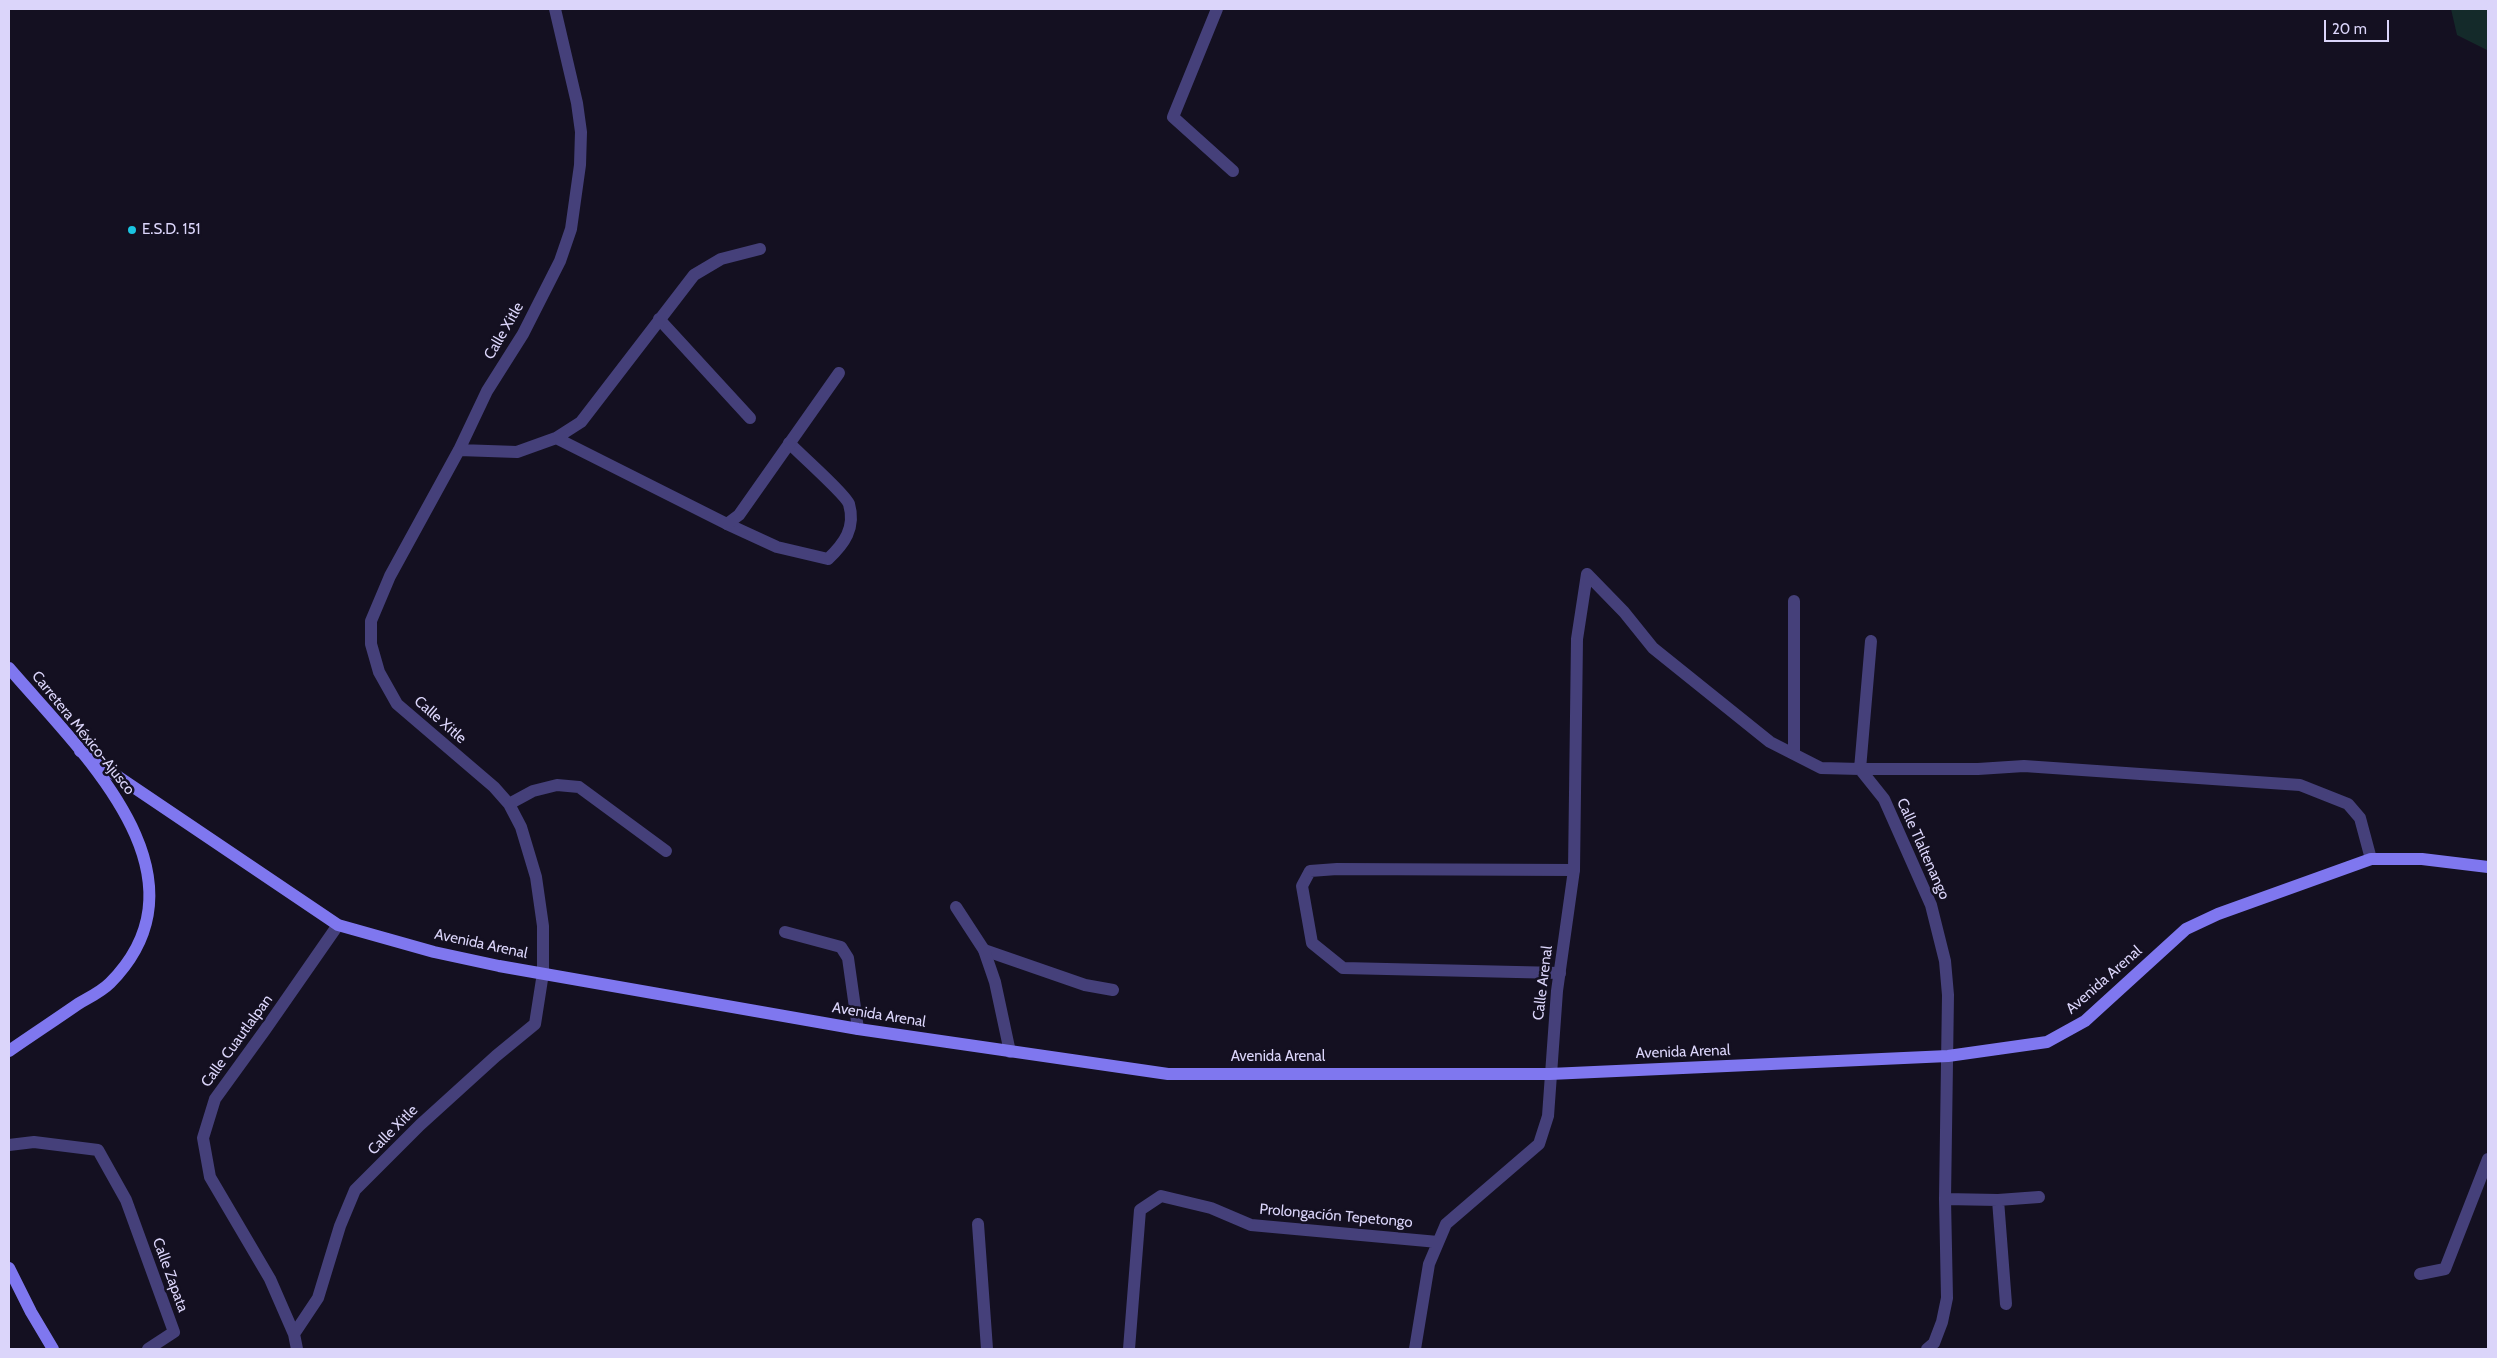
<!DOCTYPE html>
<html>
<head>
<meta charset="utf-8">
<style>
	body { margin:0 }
	#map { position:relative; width:2497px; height:1358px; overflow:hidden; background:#141021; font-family:Cabin,sans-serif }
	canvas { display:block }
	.frame { position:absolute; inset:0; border:10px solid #dbd5fa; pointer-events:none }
	.scale { position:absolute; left:2324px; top:20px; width:65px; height:22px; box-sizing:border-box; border:2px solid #dbd5fa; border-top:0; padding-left:6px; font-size:15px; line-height:18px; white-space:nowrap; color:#dbd5fa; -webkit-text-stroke:4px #141021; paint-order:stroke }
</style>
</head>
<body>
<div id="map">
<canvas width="2497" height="1358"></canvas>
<div class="frame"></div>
<div class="scale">20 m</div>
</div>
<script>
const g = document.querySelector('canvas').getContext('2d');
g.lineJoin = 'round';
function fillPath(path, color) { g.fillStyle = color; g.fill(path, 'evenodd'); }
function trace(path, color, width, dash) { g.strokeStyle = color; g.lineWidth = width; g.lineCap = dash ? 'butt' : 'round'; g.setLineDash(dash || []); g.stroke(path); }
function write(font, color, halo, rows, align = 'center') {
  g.font = font + ' Cabin,sans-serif'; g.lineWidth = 5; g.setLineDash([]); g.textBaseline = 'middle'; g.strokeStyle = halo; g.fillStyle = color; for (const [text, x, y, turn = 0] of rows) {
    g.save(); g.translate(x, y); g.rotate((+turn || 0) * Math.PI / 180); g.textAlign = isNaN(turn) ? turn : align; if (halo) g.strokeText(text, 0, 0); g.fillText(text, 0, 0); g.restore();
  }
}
fillPath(new Path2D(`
	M 2451,9 L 2488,9 L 2488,53 L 2487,50 L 2457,35 Z`), '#142a2a');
trace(new Path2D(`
	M 659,319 L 750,418
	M 727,524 L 777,547 L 828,559 C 844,544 856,528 849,504 C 846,495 799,453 789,443
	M 984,950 L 1085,985 L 1113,990
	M 1560,973 L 1343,968 L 1312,943 L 1302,886 L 1310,871 L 1337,869 L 1574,870`), '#45407a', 12);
trace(new Path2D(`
	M 1217,9 L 1173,117 L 1233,171
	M 556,438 L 727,524 L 739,515 L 839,373
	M 459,450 L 517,452 L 556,438 L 581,422 L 694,275 L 721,259 L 760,249
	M 1587,574 L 1624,612 L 1653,648 L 1770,742 L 1821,768 L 1860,769 L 1884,799 L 1931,905 L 1945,961 L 1948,995 L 1945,1199 L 1947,1298 L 1942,1322 L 1934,1343 L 1927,1349
	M 1871,641 L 1860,769 L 1978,769 L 2024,766 L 2300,785 L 2348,804 L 2360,818 L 2371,859
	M 1794,753 L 1794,601
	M 509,804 L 533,791 L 557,785 L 579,787 L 666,851
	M 956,907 L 984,950 L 995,982 L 1010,1052
	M 785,932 L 841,947 L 848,958 L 858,1029
	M 9,1145 L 34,1142 L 98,1150 L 126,1200 L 174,1332 L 148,1349
	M 1945,1199 L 1998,1200 L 2039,1197
	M 1998,1200 L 2006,1304
	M 978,1224 L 987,1349
	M 2420,1274 L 2445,1269 L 2488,1159
	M 294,1334 L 318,1298 L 340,1226 L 355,1190 L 420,1125 L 496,1056 L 535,1024 L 543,973 L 543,926 L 536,877 L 521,827 L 509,804 L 494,787 L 397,704 L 379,672 L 371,644 L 371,621 L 390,576 L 459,450 L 487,391 L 523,334 L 560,261 L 571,229 L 580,165 L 581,132 L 577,103 L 555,9
	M 297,1349 L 294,1334 L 270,1279 L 210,1177 L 203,1138 L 215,1099 L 265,1030 L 338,925
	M 1129,1349 L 1140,1210 L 1161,1196 L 1211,1208 L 1251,1225 L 1438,1242
	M 1415,1349 L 1429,1264 L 1446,1224 L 1539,1144 L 1548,1116 L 1557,991 L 1574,870 L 1577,639 L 1587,574`), '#45407a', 12);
trace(new Path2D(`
	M 9,668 C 80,751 217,875 110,983 C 101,992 88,998 78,1004 C 55,1020 32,1035 9,1051
	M 80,751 L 338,925 L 434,952 L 499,966 L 858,1029 L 1168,1074 L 1550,1074 L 1948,1056 L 2047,1042 L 2085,1021 L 2186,929 L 2218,914 L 2371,859 L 2422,859 L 2488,867
	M 9,1268 L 31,1312 L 53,1349`), '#7f77ef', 12);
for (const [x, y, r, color] of [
	[132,230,5,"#1ac4e1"]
]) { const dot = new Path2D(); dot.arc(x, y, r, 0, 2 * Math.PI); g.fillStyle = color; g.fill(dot); trace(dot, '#141021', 2); }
write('15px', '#dbd5fa', '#141021', [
	["E.S.D. 151",142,230]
], 'left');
write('15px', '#dbd5fa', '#141021', [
	["Calle Xitle",504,331,-60],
	["Calle Xitle",440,720,41],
	["Carretera México-Ajusco",83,733,51],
	["Calle Tlaltenango",1923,849,66],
	["Avenida Arenal",481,944,12],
	["Avenida Arenal",2104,980,-41],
	["Calle Arenal",1543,983,-83],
	["Avenida Arenal",879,1015,9],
	["Calle Cuautlalpan",237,1041,-54],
	["Avenida Arenal",1683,1052,-2],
	["Avenida Arenal",1278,1057],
	["Calle Xitle",393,1130,-45],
	["Prolongación Tepetongo",1336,1216,5],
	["Calle Zapata",170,1275,70]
]);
</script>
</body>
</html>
